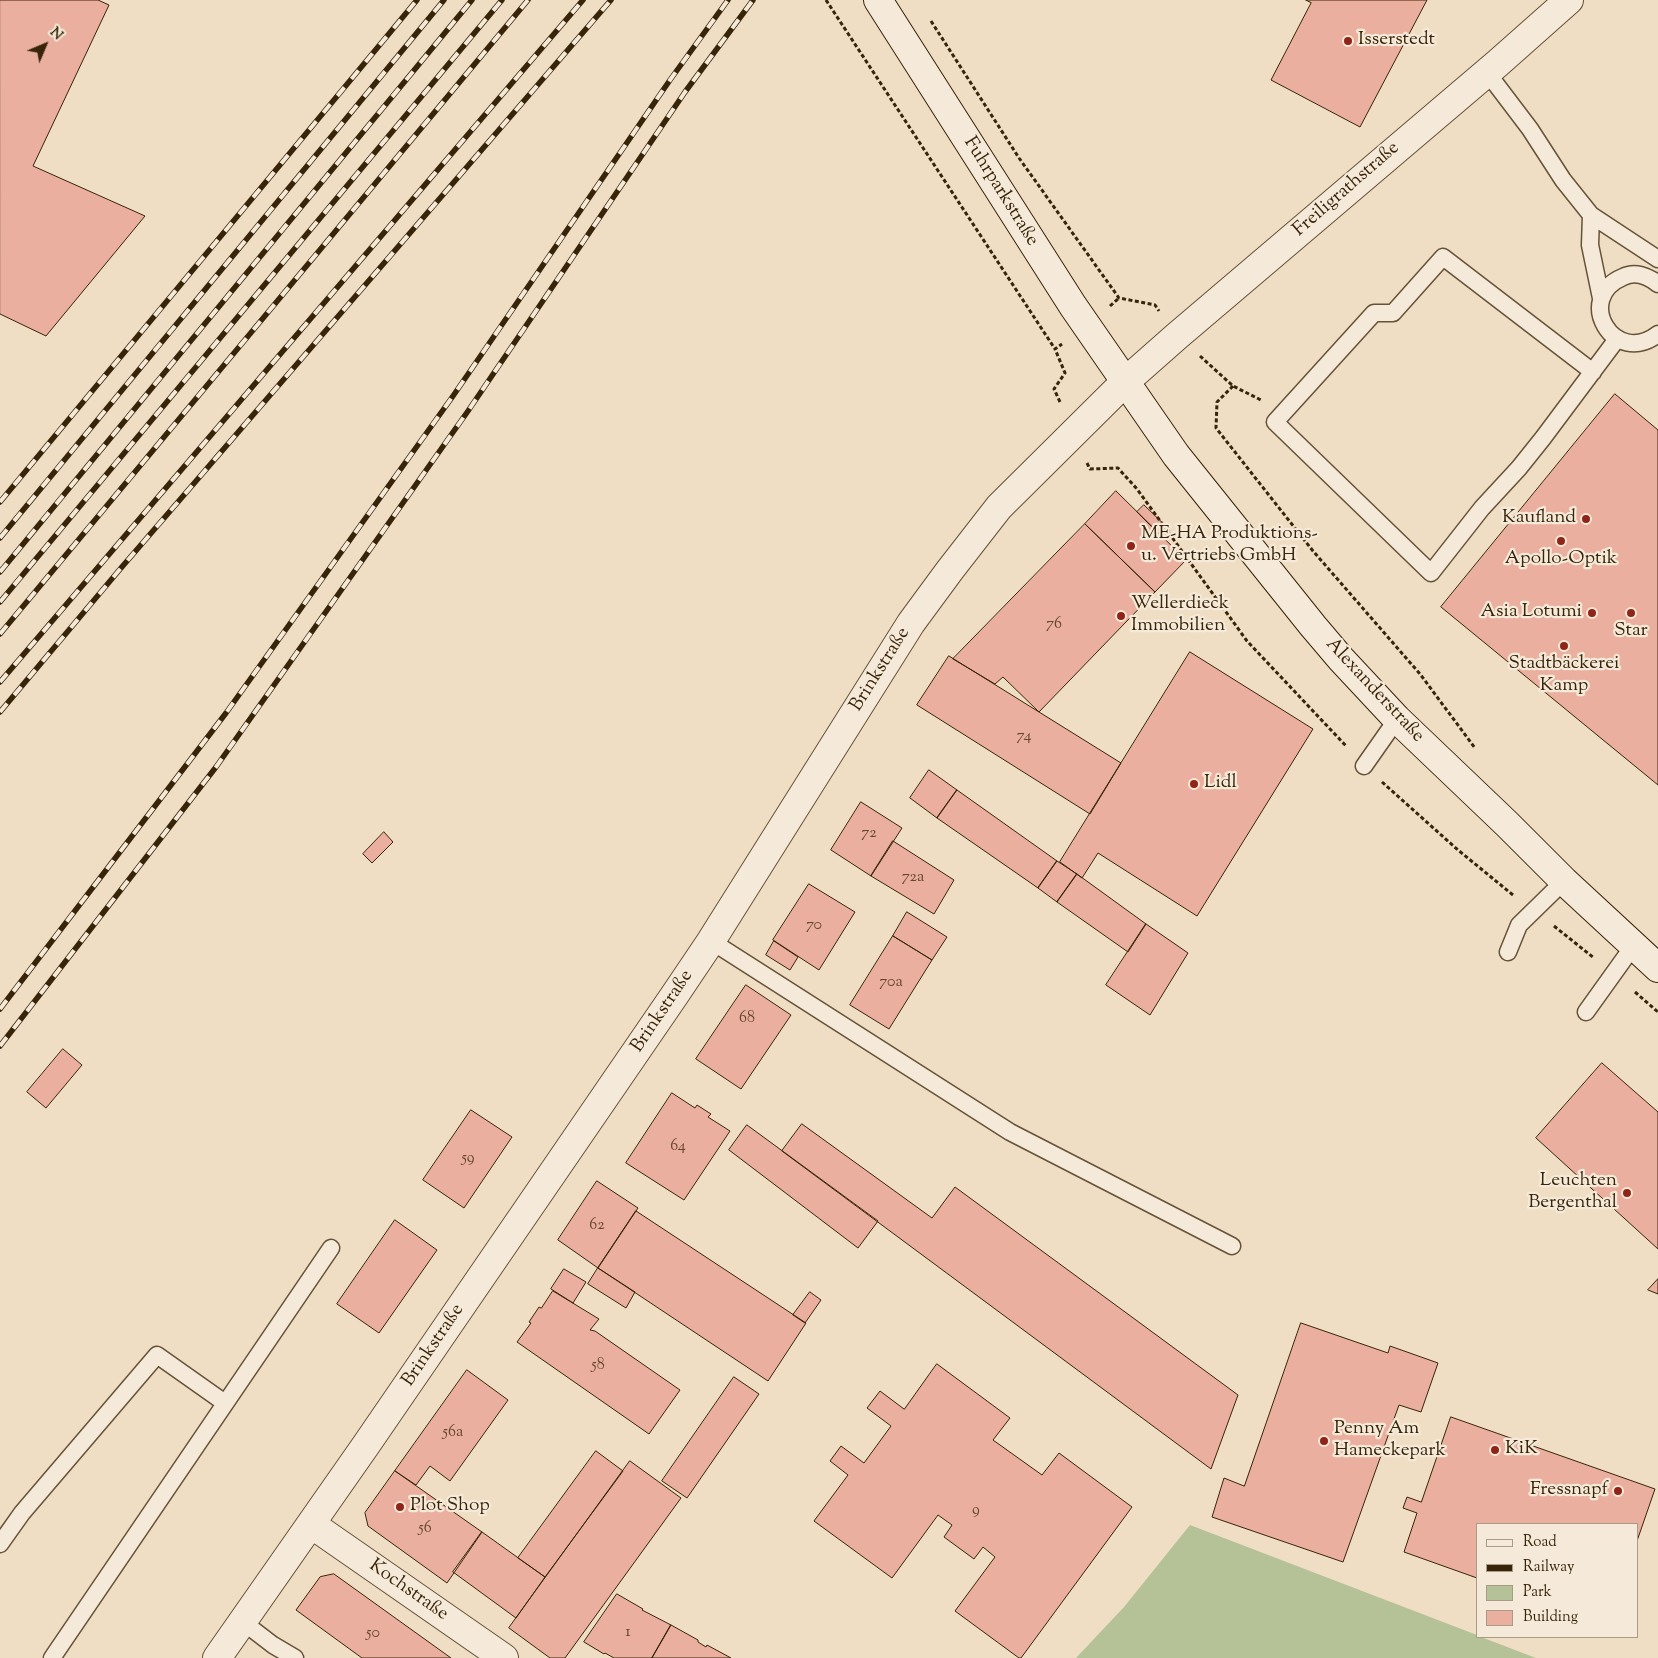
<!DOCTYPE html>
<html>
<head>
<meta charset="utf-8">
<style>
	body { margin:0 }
	#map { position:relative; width:1658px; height:1658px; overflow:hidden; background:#efdec4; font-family:"Sorts Mill Goudy",serif }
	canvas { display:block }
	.legend { position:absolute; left:1476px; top:1523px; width:162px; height:115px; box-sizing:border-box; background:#f5ead9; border:1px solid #a99b85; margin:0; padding:6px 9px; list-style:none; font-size:15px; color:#382408 }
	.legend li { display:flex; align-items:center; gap:10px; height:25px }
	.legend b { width:25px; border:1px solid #a99b85 }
	.north { position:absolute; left:20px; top:20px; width:50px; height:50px; -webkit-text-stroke:4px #f5ead9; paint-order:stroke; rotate:45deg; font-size:14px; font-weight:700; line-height:20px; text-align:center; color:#382408 }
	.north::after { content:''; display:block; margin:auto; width:18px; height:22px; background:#382408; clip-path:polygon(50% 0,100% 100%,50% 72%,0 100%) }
</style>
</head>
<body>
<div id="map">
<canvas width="1658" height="1658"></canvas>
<ul class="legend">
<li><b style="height:6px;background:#f5ead9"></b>Road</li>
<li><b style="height:6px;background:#382408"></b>Railway</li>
<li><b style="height:14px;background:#b5c297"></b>Park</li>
<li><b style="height:14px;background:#eaaf9e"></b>Building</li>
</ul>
<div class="north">N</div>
</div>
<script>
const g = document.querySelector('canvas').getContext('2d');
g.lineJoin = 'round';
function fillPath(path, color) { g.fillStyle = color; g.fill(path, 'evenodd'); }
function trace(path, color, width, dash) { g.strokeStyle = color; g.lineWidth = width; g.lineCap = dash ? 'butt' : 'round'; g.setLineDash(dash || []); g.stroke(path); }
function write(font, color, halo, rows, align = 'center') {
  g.font = font + ' "Sorts Mill Goudy",serif'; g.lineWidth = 4.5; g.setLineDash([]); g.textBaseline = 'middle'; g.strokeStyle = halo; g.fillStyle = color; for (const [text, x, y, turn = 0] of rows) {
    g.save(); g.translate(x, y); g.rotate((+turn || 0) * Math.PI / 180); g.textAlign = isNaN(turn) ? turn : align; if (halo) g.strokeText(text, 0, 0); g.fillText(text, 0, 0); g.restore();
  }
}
fillPath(new Path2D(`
	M 1190,1525 L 1477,1635 L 1477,1637 L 1481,1637 L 1536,1658 L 1076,1658 L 1124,1607 Z`), '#b5c297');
const building = new Path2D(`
	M 0,0 L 98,0 L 109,5 L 33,166 L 145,216 L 46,336 L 0,314 Z
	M 1306,0 L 1427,0 L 1360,127 L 1271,80 L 1311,3 Z
	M 1615,394 L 1658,430 L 1658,785 L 1441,607 Z
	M 1116,491 L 1186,560 L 1155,592 L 1085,524 Z
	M 1144,505 L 1170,530 L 1163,538 L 1137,512 Z
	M 1085,524 L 1155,592 L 1039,712 L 1003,677 L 995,684 L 953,659 Z
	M 1190,652 L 1313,729 L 1197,916 L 1098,853 L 1082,878 L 1060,862 Z
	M 949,656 L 1121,763 L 1090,814 L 917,705 Z
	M 929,770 L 957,790 L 937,818 L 910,798 Z
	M 957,790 L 1057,861 L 1038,888 L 937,818 Z
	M 861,802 L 902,828 L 871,876 L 831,850 Z
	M 384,832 L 393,842 L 372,863 L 363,854 Z
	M 893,841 L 954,880 L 934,914 L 871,876 Z
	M 1057,861 L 1077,874 L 1057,902 L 1038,888 Z
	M 1077,874 L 1146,924 L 1128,952 L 1057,902 Z
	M 809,884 L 855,912 L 819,970 L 773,940 Z
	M 907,912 L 947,937 L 932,960 L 893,936 Z
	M 1146,924 L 1188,953 L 1150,1015 L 1106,985 Z
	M 893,936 L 932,960 L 889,1029 L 850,1005 Z
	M 774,941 L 798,957 L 790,970 L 766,955 Z
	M 746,985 L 791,1015 L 741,1089 L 696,1059 Z
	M 63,1049 L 82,1065 L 46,1108 L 27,1092 Z
	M 1602,1063 L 1658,1112 L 1658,1249 L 1536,1138 Z
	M 672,1093 L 695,1108 L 697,1105 L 711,1114 L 708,1117 L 730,1131 L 684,1200 L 626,1163 Z
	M 471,1110 L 512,1137 L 464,1208 L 423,1180 Z
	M 802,1124 L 932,1218 L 955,1187 L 1238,1395 L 1211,1469 L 782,1151 Z
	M 747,1125 L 878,1221 L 858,1248 L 729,1150 Z
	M 597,1181 L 638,1208 L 598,1268 L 558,1240 Z
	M 636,1211 L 806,1323 L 768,1381 L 598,1268 Z
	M 395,1220 L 437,1250 L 379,1333 L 337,1304 Z
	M 598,1268 L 635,1292 L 626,1308 L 588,1284 Z
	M 564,1269 L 586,1282 L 573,1303 L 551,1289 Z
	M 1658,1279 L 1658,1294 L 1648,1290 Z
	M 553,1291 L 599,1319 L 590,1330 L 595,1331 L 680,1390 L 649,1434 L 517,1342 L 531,1323 L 529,1322 L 539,1307 L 541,1308 Z
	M 810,1292 L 821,1300 L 805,1323 L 793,1315 Z
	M 1301,1323 L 1388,1353 L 1390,1346 L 1438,1363 L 1421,1412 L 1399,1405 L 1343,1562 L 1212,1517 L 1224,1478 L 1244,1486 Z
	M 937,1364 L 1010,1418 L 993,1440 L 1042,1475 L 1059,1453 L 1132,1507 L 1021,1658 L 1019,1658 L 955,1611 L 995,1557 L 983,1547 L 974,1559 L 944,1537 L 952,1525 L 938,1515 L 892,1578 L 814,1521 L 848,1475 L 830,1461 L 841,1446 L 864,1463 L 891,1426 L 867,1408 L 880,1391 L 904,1409 Z
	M 467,1370 L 508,1400 L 450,1481 L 430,1466 L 416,1485 L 395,1471 Z
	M 734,1377 L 759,1394 L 687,1498 L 662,1481 Z
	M 1451,1417 L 1655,1489 L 1637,1541 L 1637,1524 L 1477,1524 L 1477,1578 L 1404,1552 L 1417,1513 L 1403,1508 L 1407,1497 L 1421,1502 Z
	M 596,1451 L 623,1471 L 545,1577 L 518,1558 Z
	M 630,1461 L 681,1498 L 565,1658 L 550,1658 L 509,1628 Z
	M 395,1471 L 482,1532 L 447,1583 L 368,1526 L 365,1513 Z
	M 482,1532 L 545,1577 L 516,1618 L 453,1572 Z
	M 334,1574 L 451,1658 L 362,1658 L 296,1610 L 320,1577 Z
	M 617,1594 L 643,1609 L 642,1610 L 671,1625 L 652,1658 L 614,1658 L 605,1653 L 604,1654 L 584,1642 Z
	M 671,1625 L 698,1640 L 698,1642 L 706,1647 L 707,1645 L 731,1658 L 652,1658 Z`);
fillPath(building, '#eaaf9e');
trace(building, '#382408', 1);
const service = new Path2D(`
	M 1486,71 L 1530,129 L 1563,180 L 1591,215 L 1658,259
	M 1591,215 L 1590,245 L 1601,298
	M 1658,284 C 1648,276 1635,271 1623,277 C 1573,298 1614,368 1658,334
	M 1593,372 L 1443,257 L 1393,313 L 1374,313 L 1275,422 L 1431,573 L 1482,508 L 1519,468 L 1543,438 L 1617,339
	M 1364,766 L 1397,719
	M 711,941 L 1010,1132 L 1232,1246
	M 1508,952 L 1519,925 L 1564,881
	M 1586,1012 L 1634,945
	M 0,1544 L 22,1513 L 157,1355 L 225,1403
	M 243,1622 L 273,1645 L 295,1658
	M 52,1658 L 331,1248`);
const minor = new Path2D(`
	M 311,1524 L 504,1658
	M 217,1658 L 366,1445 L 674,996 L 711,941 L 911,623 L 950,570 L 999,507 L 1126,381 L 1177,336 L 1498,63 L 1569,0`);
const secondary = new Path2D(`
	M 878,0 L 1073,306 L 1176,455 L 1313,626 L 1341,659 L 1397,719 L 1507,824 L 1564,881 L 1658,968`);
trace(service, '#665237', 19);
trace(minor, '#665237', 30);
trace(secondary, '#382408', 30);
trace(new Path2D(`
	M 826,0 L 1055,349
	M 931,21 L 1019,158 L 1119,298 L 1155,305 L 1159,311
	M 1110,306 L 1119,298
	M 1200,356 L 1233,386 L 1261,400
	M 1233,386 L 1217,402 L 1216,428 L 1313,551 L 1420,674 L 1475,748
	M 1060,402 L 1054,389 L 1065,373 L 1055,349 L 1062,344
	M 1087,463 L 1090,469 L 1118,468 L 1137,489 L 1247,641 L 1347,747
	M 1382,782 L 1458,850 L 1513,895
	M 1554,926 L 1594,958
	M 1635,992 L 1658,1012`), '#382408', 3, [4, 2.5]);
trace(service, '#f5ead9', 16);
trace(minor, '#f5ead9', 28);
trace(secondary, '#f5ead9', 28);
const rail = new Path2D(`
	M 0,502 L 417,0
	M 0,538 L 444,0
	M 0,572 L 472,0
	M 0,602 L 502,0
	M 0,634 L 528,0
	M 0,682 L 583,0
	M 0,712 L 121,568 L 611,0
	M 0,1009 L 226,713 L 453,396 L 670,80 L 728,0
	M 0,1046 L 216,767 L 468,411 L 685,92 L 753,0`);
trace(rail, '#382408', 5.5);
trace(rail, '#f5ead9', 4, [11]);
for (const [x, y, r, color] of [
	[1348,41,5,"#8f2418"],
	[1586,519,5,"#8f2418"],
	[1561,541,5,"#8f2418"],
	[1131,546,5,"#8f2418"],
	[1592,613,5,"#8f2418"],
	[1631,613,5,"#8f2418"],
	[1121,616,5,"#8f2418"],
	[1564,646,5,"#8f2418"],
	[1194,784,5,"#8f2418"],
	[1627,1193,5,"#8f2418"],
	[1324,1441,5,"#8f2418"],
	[1495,1450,5,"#8f2418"],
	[1618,1491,5,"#8f2418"],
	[400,1507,5,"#8f2418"]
]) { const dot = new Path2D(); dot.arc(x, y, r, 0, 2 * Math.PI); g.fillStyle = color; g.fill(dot); trace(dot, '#f5ead9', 2); }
write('16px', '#64472e', null, [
	["76",1054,625],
	["74",1024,737],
	["72",869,834],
	["72a",913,878],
	["70",814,926],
	["70a",891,983],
	["68",747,1019],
	["64",678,1147],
	["59",468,1159],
	["62",597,1226],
	["58",598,1366],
	["56a",453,1433],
	["9",976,1511],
	["56",425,1529],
	["1",628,1633],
	["50",373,1634]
]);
write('19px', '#382408', '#f5ead9', [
	["Isserstedt",1358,41],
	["Kaufland",1576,519,"right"],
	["ME-HA Produktions-",1141,535],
	["u. Vertriebs GmbH",1141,557],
	["Apollo-Optik",1561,560,"center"],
	["Wellerdieck",1131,605],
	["Immobilien",1131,627],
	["Asia Lotumi",1582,613,"right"],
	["Star",1631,632,"center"],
	["Stadtbäckerei",1564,665,"center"],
	["Kamp",1564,687,"center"],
	["Lidl",1204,784],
	["Leuchten",1617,1182,"right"],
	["Bergenthal",1617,1204,"right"],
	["Penny Am",1334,1430],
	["Hameckepark",1334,1452],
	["KiK",1505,1450],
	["Fressnapf",1608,1491,"right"],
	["Plot Shop",410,1507]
], 'left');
write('19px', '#382408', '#f5ead9', [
	["Freiligrathstraße",1347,190,-41],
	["Fuhrparkstraße",1000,192,58],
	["Brinkstraße",881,670,-58],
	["Alexanderstraße",1374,691,47],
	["Brinkstraße",663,1012,-56],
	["Brinkstraße",434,1346,-56],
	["Kochstraße",408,1591,35]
]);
</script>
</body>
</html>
